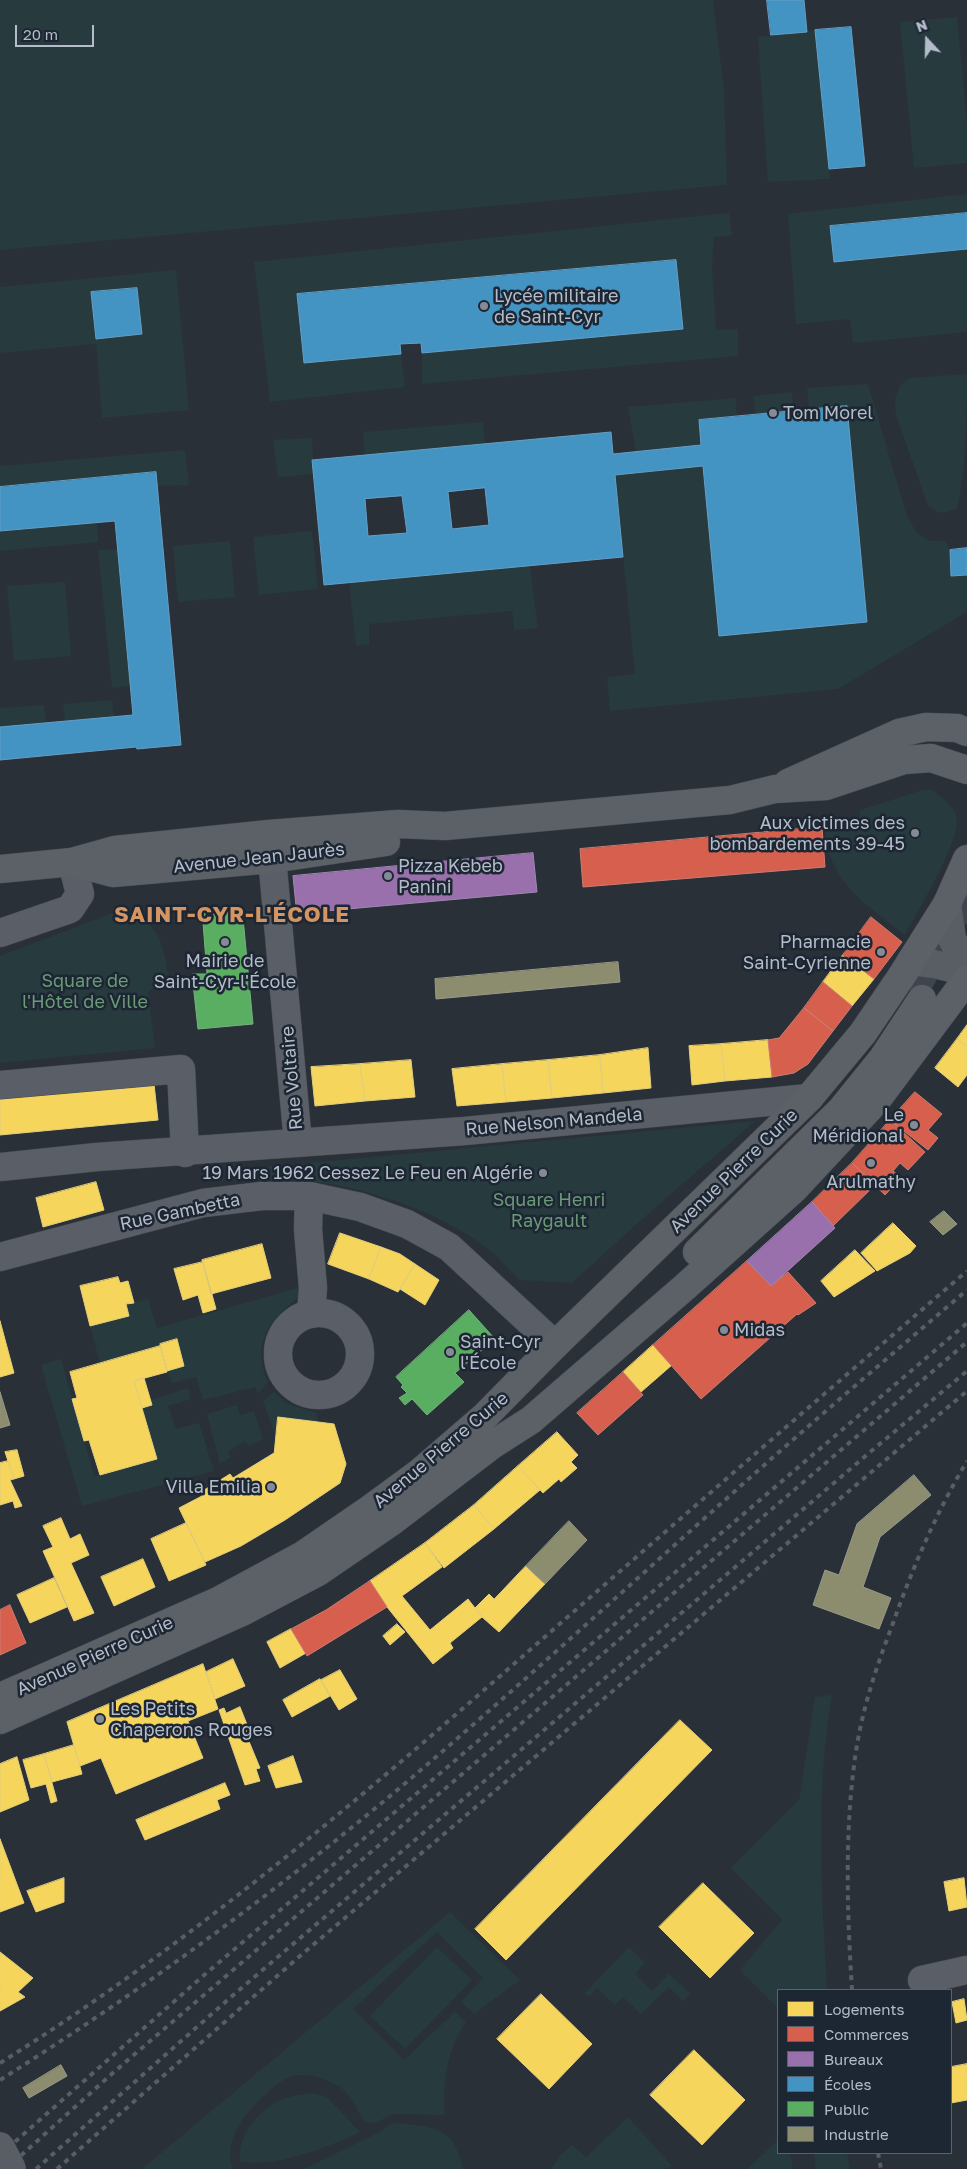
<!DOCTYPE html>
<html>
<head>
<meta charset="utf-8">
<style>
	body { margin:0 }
	#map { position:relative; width:967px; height:2169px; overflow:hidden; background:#2a3038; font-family:"Golos Text",sans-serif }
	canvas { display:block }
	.legend { position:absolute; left:777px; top:1989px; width:175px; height:165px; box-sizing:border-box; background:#1d2633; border:1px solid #59626f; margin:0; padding:6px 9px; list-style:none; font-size:15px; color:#b4bcc9 }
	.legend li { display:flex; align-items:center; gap:10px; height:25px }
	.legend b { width:25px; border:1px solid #59626f }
	.north { position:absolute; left:902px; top:15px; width:50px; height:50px; -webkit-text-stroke:4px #1d2633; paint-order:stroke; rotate:339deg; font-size:14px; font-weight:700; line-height:20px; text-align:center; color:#b4bcc9 }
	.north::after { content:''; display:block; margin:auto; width:18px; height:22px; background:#b4bcc9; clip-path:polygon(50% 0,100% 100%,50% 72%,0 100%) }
	.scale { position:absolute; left:15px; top:25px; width:79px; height:22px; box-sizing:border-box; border:2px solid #b4bcc9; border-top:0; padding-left:6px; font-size:15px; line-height:18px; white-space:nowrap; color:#b4bcc9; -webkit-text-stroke:4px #1d2633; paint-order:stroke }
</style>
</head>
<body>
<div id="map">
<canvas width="967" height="2169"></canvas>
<ul class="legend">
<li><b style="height:14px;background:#f6d55c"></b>Logements</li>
<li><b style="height:14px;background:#d6604d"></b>Commerces</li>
<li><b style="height:14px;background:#9970ab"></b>Bureaux</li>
<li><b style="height:14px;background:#4393c3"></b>Écoles</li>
<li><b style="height:14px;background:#5aae61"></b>Public</li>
<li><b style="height:14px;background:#8c8c6e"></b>Industrie</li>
</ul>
<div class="north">N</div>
<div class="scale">20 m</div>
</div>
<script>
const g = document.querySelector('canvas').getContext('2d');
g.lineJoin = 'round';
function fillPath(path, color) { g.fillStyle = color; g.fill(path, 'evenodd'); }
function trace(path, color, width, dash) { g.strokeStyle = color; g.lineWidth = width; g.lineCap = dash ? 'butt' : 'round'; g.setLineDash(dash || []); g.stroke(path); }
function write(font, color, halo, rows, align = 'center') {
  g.font = font + ' "Golos Text",sans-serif'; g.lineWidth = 5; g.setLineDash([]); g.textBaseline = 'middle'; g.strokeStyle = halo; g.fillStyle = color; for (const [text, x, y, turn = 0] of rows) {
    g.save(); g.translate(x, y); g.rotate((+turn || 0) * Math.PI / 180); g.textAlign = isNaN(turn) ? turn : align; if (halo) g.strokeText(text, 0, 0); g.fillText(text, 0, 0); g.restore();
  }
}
fillPath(new Path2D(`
	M 0,0 L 713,0 L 724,89 L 727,185 L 0,250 Z
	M 957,17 L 967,122 L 967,163 L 914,168 L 900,22 Z
	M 815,30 L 830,179 L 768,182 L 758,37 Z
	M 967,194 L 967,213 L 830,227 L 834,262 L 967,249 L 967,332 L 853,343 L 850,319 L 796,324 L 788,214 Z
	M 729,213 L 732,235 L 714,237 L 712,267 L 716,330 L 738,329 L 738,356 L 422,384 L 422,353 L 682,329 L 676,260 L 298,294 L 304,363 L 401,354 L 405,387 L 270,402 L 254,262 Z
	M 176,270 L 189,410 L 102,418 L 96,344 L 0,353 L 0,287 ZM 137,288 L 142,334 L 96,339 L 91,292 Z
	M 967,374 C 967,419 967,464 957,508 C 945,514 939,515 928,506 L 896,415 C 894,400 895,387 909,378 Z
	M 868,384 L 906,513 L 912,525 L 918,534 L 930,541 L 945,541 L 950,550 L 952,576 L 967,575 L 967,612 L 838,689 L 610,711 L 607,677 L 635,674 L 615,475 L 703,466 L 809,410 L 807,388 Z
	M 792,392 L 793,411 L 756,415 L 753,396 Z
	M 736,398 L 737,417 L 701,445 L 636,452 L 628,407 Z
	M 483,422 L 485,444 L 365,455 L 363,432 Z
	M 312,438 L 314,474 L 278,477 L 273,440 Z
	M 185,450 L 189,485 L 157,486 L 156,473 L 0,487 L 0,466 Z
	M 97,522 L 98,542 L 0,551 L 0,531 Z
	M 312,531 L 318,589 L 259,595 L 253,537 Z
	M 230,541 L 235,597 L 178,602 L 173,546 Z
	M 118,549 L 130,686 L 112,688 L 98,550 Z
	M 530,566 L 538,628 L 514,630 L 512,611 L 369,624 L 369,644 L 356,646 L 349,583 Z
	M 65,582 L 71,656 L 14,661 L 7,586 Z
	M 112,700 L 114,717 L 65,721 L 63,704 Z
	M 44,705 L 46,723 L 0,727 L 0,708 Z
	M 922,790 L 932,790 C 940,797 956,806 957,819 C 960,841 917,913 905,935 C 877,913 843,892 830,856 C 826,846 826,833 824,821 L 857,824 L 861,810 Z
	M 128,912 C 158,921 164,946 168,974 L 148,992 L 155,1048 L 0,1063 L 0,956 L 110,914 Z
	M 755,1121 L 640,1221 L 572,1283 L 520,1280 C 509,1270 499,1257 487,1248 C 429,1204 330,1174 257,1180 L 256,1168 Z
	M 298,1288 L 299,1297 C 268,1320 251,1344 268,1382 L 258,1394 L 255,1387 L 203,1400 L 196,1377 L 172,1383 L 167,1371 L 184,1366 L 177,1339 L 100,1363 L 90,1326 L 129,1316 L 126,1304 L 148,1299 L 157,1328 Z
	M 61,1359 L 94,1476 L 156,1459 L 142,1408 L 152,1405 L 151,1400 L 188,1388 L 191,1399 L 168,1406 L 176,1429 L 199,1423 L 214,1471 L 82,1506 L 41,1365 Z
	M 274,1392 L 288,1404 L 316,1413 L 318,1422 L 278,1417 L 276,1438 L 263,1401 Z
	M 237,1405 L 240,1415 L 254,1411 L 263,1439 L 249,1446 L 245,1441 L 228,1452 L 231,1457 L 220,1464 L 207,1414 Z
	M 832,1695 C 815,1794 822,1891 827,1990 L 778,1990 L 778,2008 L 740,1970 L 782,1920 L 731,1868 L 799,1800 L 815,1697 Z
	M 450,1912 L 520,1980 L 474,2014 L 461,2002 L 483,1978 L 437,1932 L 353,2009 L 404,2060 L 455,2012 L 466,2022 C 446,2051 444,2081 444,2115 L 393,2114 L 375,2123 L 365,2122 C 358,2111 350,2095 340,2087 C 326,2078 310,2073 293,2076 C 283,2079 274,2086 267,2093 C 246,2112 222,2139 233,2169 L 142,2169 Z
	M 437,1947 L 472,1980 L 405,2049 L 370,2016 Z
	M 629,1947 L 645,1963 L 635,1974 L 652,1991 L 669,1974 L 691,1994 L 683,2001 L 669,1987 L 641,2014 L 623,1997 L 615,2005 L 597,1988 L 589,1997 L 585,1993 Z
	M 313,2093 L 327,2097 L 360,2132 C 330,2147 271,2169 240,2161 C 237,2134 261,2106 286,2098 C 295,2095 304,2094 313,2093 Z
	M 628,2117 L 672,2166 L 665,2169 L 551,2169 L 560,2156 L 572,2145 L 586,2157 Z
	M 393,2123 C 431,2127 454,2124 463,2169 L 304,2169 L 378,2133 Z
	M 778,2140 L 778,2153 L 790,2153 L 793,2169 L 747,2169 Z
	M 814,2153 L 847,2153 L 850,2169 L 816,2169 Z`), '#273a3e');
const homes = new Path2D(`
	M 843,955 L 874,979 L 852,1006 L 823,982 Z
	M 967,1025 L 967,1047 L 957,1039 Z
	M 957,1039 L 967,1047 L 967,1075 L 958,1087 L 935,1068 Z
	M 768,1040 L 772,1077 L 725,1081 L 721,1044 Z
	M 721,1044 L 725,1081 L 692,1085 L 689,1046 Z
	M 648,1048 L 651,1088 L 603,1093 L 600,1055 Z
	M 600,1055 L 603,1093 L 552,1098 L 548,1060 Z
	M 411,1060 L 415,1097 L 365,1101 L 360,1064 Z
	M 548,1060 L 552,1098 L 506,1102 L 502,1064 Z
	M 360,1064 L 365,1101 L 315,1106 L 311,1067 Z
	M 502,1064 L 506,1102 L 457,1106 L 452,1069 Z
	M 154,1084 L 158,1120 L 0,1135 L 0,1098 Z
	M 96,1182 L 104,1210 L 43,1227 L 36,1198 Z
	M 893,1223 L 916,1246 L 910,1253 L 877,1271 L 861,1253 Z
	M 340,1233 L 381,1247 L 369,1279 L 328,1264 Z
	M 262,1244 L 271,1278 L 211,1294 L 202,1260 Z
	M 381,1247 L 400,1254 L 415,1264 L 398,1292 L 369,1279 Z
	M 855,1250 L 875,1271 L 834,1297 L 821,1281 Z
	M 203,1262 L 216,1309 L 203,1313 L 198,1295 L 183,1300 L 174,1269 Z
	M 415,1264 L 439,1280 L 425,1305 L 400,1289 Z
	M 118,1277 L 120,1283 L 128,1281 L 134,1303 L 126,1304 L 129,1316 L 90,1326 L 80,1286 Z
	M 0,1321 L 14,1373 L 0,1377 Z
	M 177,1339 L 184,1366 L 167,1371 L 160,1344 Z
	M 653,1345 L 672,1365 L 641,1392 L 623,1372 Z
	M 160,1346 L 167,1372 L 134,1381 L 157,1459 L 100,1475 L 89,1440 L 84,1441 L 72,1399 L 77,1398 L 70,1372 Z
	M 144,1378 L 152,1405 L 142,1408 L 134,1381 Z
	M 278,1417 L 334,1424 L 346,1464 L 340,1483 L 285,1520 L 241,1546 L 205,1562 L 179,1508 L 202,1496 L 201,1492 L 230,1474 L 233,1478 L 274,1453 Z
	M 557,1432 L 578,1455 L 571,1462 L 577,1468 L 561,1482 L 559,1479 L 543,1493 L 518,1466 Z
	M 17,1450 L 24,1476 L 14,1479 L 5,1452 Z
	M 8,1461 L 14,1479 L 10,1480 L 22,1506 L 15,1508 L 13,1501 L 0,1505 L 0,1463 Z
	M 518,1466 L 540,1490 L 494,1529 L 474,1505 Z
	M 474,1505 L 494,1529 L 444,1568 L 425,1543 Z
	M 61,1518 L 70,1539 L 80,1534 L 89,1555 L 71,1563 L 94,1613 L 74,1621 L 43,1551 L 53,1547 L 43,1526 Z
	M 186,1523 L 206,1565 L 169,1581 L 151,1539 Z
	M 425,1543 L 442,1567 L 402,1596 L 430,1630 L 468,1599 L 482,1617 L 450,1643 L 453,1648 L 433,1664 L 387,1607 L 370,1581 Z
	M 143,1559 L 155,1587 L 114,1606 L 101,1577 Z
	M 526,1566 L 545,1584 L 499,1632 L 482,1617 L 475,1608 L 489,1594 L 494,1599 Z
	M 54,1578 L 67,1607 L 30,1623 L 17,1595 Z
	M 397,1624 L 405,1632 L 390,1645 L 383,1636 Z
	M 291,1629 L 306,1653 L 280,1668 L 267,1642 Z
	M 233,1659 L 245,1686 L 215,1699 L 206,1672 Z
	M 203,1664 L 218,1709 L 188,1721 L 203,1758 L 116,1794 L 101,1758 L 80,1766 L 67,1722 Z
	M 340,1670 L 357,1699 L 339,1710 L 321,1680 Z
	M 320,1679 L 330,1696 L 292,1717 L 283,1700 Z
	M 240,1707 L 252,1737 L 248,1739 L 260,1768 L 256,1769 L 260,1781 L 245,1785 L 219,1710 L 224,1708 L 226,1713 Z
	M 680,1720 L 712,1750 L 506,1960 L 475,1929 Z
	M 74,1745 L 82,1774 L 52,1782 L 44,1754 Z
	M 44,1754 L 57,1801 L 51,1803 L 46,1784 L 31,1788 L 23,1760 Z
	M 293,1756 L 302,1782 L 276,1788 L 268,1766 Z
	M 17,1757 L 29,1800 L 0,1812 L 0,1764 Z
	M 225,1783 L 230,1795 L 217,1800 L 220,1809 L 145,1840 L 136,1820 Z
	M 0,1839 L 24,1903 L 0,1912 Z
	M 64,1878 L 64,1902 L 36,1912 L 27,1891 Z
	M 964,1878 L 967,1907 L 949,1911 L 944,1882 Z
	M 703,1883 L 754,1933 L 710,1978 L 659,1927 Z
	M 0,1952 L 33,1978 L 18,1992 L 25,1997 L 0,2011 Z
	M 541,1994 L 592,2044 L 549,2089 L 497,2039 Z
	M 964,1999 L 967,2020 L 956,2023 L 952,2002 Z
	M 694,2050 L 745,2100 L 702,2145 L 650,2095 Z
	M 967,2064 L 967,2100 L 951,2103 L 951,2067 Z`);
fillPath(homes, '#f6d55c');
trace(homes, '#e2ce7d', 1);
const shops = new Path2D(`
	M 822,827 L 825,867 L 583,887 L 580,849 Z
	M 871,917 L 902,942 L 874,979 L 843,955 Z
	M 823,982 L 852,1006 L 833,1031 L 804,1008 Z
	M 804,1008 L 833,1031 L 808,1064 L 794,1073 L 772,1077 L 768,1040 L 779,1038 Z
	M 915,1092 L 942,1114 L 928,1130 L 938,1138 L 928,1150 L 890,1120 Z
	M 890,1120 L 925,1152 L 908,1170 L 900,1163 L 893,1171 L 901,1177 L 885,1195 L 852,1163 Z
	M 852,1163 L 875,1185 L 833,1226 L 812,1202 Z
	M 747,1261 L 771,1286 L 788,1272 L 816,1303 L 798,1315 L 797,1314 L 701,1399 L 653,1345 Z
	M 623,1372 L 643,1395 L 598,1435 L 577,1413 Z
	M 370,1581 L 387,1607 L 307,1656 L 291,1629 L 326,1610 Z
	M 10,1605 L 26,1643 L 0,1655 L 0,1610 Z`);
fillPath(shops, '#d6604d');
trace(shops, '#cc7c72', 1);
const offices = new Path2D(`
	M 533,853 L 537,892 L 314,912 L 314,914 L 297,916 L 293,876 Z
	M 812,1202 L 835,1228 L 771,1286 L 747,1261 Z`);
fillPath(offices, '#9970ab');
trace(offices, '#a187b4', 1);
const schools = new Path2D(`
	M 767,0 L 804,0 L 807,32 L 771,35 Z
	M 851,27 L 865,166 L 829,169 L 815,30 Z
	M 967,213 L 967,249 L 834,262 L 830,226 Z
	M 676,260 L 683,329 L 422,353 L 421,343 L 400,344 L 401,354 L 304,363 L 297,294 Z
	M 137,288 L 142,334 L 96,339 L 91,292 Z
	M 847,406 L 867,622 L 719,636 L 703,466 L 615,475 L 623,557 L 324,585 L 312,460 L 611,432 L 613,454 L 701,445 L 699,420 ZM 485,488 L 489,525 L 452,529 L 448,492 ZM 402,496 L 407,533 L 368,536 L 365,499 Z
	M 156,472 L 181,745 L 137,749 L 136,747 L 0,760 L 0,727 L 133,715 L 115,521 L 0,531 L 0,487 Z
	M 967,548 L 967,575 L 951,576 L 950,550 Z`);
fillPath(schools, '#4393c3');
trace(schools, '#659fc5', 1);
const public = new Path2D(`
	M 242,907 L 253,1024 L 198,1029 L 192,974 L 207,974 L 202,910 Z
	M 469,1310 L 495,1339 L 455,1373 L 464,1382 L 427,1415 L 412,1399 L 405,1405 L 399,1398 L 407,1393 L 401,1387 L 403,1385 L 396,1377 Z`);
fillPath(public, '#5aae61');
trace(public, '#75b280', 1);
const industry = new Path2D(`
	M 618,962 L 620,982 L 436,999 L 435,979 Z
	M 944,1211 L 957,1224 L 943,1235 L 930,1222 Z
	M 0,1392 L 10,1425 L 0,1428 Z
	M 914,1475 L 931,1495 L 880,1537 L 863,1587 L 891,1598 L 879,1629 L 813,1605 L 825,1570 L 839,1575 L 857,1524 Z
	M 569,1521 L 587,1540 L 545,1584 L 526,1566 Z
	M 61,2065 L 67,2076 L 29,2098 L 23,2088 Z`);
fillPath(industry, '#8c8c6e');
trace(industry, '#989a89', 1);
trace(new Path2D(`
	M 914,992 L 967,895`), '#3f454e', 28, [28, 14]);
const street = new Path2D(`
	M 270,836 L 298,1143
	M 0,933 L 70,909 L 80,894 L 72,862
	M 0,1085 L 181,1069 L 185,1153
	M 0,1167 L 97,1157 L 465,1131 L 809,1098
	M 309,1196 L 308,1229 L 313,1288 L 311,1314
	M 0,1257 L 203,1203 L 262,1196 L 309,1196 L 360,1207 L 407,1224 L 449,1247 L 555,1345
	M278 1354a41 41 0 1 1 82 0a41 41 0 1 1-82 0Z
	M 922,1980 L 967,1970`);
const secondary = new Path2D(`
	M 947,904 L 952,939 L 967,966
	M 911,961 L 934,964 L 967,972`);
const primary = new Path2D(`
	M 788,783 L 899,733 L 926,727 L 957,728 L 967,732
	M 72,862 L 113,873 L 272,859 L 386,842
	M 0,869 L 72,862 L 115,850 L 269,834 L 398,824 L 445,826 L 730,800 L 775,789 L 826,786 L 904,760 L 931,758 L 967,770
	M 697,1252 L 841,1110 L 883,1058 L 922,999
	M 0,1697 L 218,1601 L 303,1555 L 370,1509 L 419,1473 L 485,1416 L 555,1345 L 809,1098 L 863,1033 L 901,977 L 947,904 L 967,859
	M 0,1720 L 242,1612 L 318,1572 L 391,1522 L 492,1445 L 531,1420 L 686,1286 L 794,1189 L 876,1101 L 967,979`);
trace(street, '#484c53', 29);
trace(secondary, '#484c53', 29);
trace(primary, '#484c55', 29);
trace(street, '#5a5e66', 28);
trace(secondary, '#595d64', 28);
trace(primary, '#5c6168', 28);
trace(new Path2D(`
	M 852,1990 C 847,1911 844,1824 857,1745 C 864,1704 877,1665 892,1626 C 912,1569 936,1513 967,1461
	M 0,2063 C 202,1937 384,1778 563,1621 C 697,1504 832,1387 967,1271
	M 0,2080 C 145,1989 284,1886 415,1775 C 526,1680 634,1581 744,1483 C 817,1418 892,1354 967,1290
	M 878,2153 L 881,2169
	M 0,2155 L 203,1976 L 967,1323
	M 6,2169 L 114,2072 L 967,1342
	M 36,2169 L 231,1997 L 869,1453 L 967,1371
	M 57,2169 L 300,1956 L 967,1391`), '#595d64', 4, [5, 5]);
const secondaryBridge = new Path2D(`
	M 0,2146 L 12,2169`);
trace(secondaryBridge, '#484c53', 29, []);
trace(secondaryBridge, '#595d64', 28);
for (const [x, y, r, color] of [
	[484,306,5,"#848b96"],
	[773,413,5,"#848b96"],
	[915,833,5,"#848b96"],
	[388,876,5,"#848b96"],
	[225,942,5,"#848b96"],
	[881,952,5,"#848b96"],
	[914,1125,5,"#848b96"],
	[871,1163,5,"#848b96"],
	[543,1173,5,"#848b96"],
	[724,1330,5,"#848b96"],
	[450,1352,5,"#848b96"],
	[271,1487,5,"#848b96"],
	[100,1719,5,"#848b96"]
]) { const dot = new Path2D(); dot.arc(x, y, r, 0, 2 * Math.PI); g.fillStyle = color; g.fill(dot); trace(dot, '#1d2633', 2); }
write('18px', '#b4bcc9', '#1d2633', [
	["Lycée militaire",494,296],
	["de Saint-Cyr",494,317],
	["Tom Morel",783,413],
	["Aux victimes des",905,823,"right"],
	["bombardements 39-45",905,844,"right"],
	["Pizza Kebeb",398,866],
	["Panini",398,887],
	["Pharmacie",871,942,"right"],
	["Saint-Cyrienne",871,963,"right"],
	["Mairie de",225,961,"center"],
	["Saint-Cyr-l'École",225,982,"center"],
	["Le",904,1115,"right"],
	["Méridional",904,1136,"right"],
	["19 Mars 1962 Cessez Le Feu en Algérie",533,1173,"right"],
	["Arulmathy",871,1182,"center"],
	["Midas",734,1330],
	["Saint-Cyr",460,1342],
	["l'École",460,1363],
	["Villa Emilia",261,1487,"right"],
	["Les Petits",110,1709],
	["Chaperons Rouges",110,1730]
], 'left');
write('18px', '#b4bcc9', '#1d2633', [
	["Avenue Jean Jaurès",259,858,-6],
	["Rue Voltaire",292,1078,-95],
	["Rue Nelson Mandela",554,1122,-5],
	["Avenue Pierre Curie",734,1171,-44],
	["Rue Gambetta",180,1212,-12],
	["Avenue Pierre Curie",441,1450,-40],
	["Avenue Pierre Curie",95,1656,-24]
]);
write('18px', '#6b9a76', '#1d2633', [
	["Square de",85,981],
	["l'Hôtel de Ville",85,1002],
	["Square Henri",549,1200],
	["Raygault",549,1221]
]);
g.letterSpacing = '1px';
write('bold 22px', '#d59563', '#1d2633', [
	["SAINT-CYR-L'ÉCOLE",232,915]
]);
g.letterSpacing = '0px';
</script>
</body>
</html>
